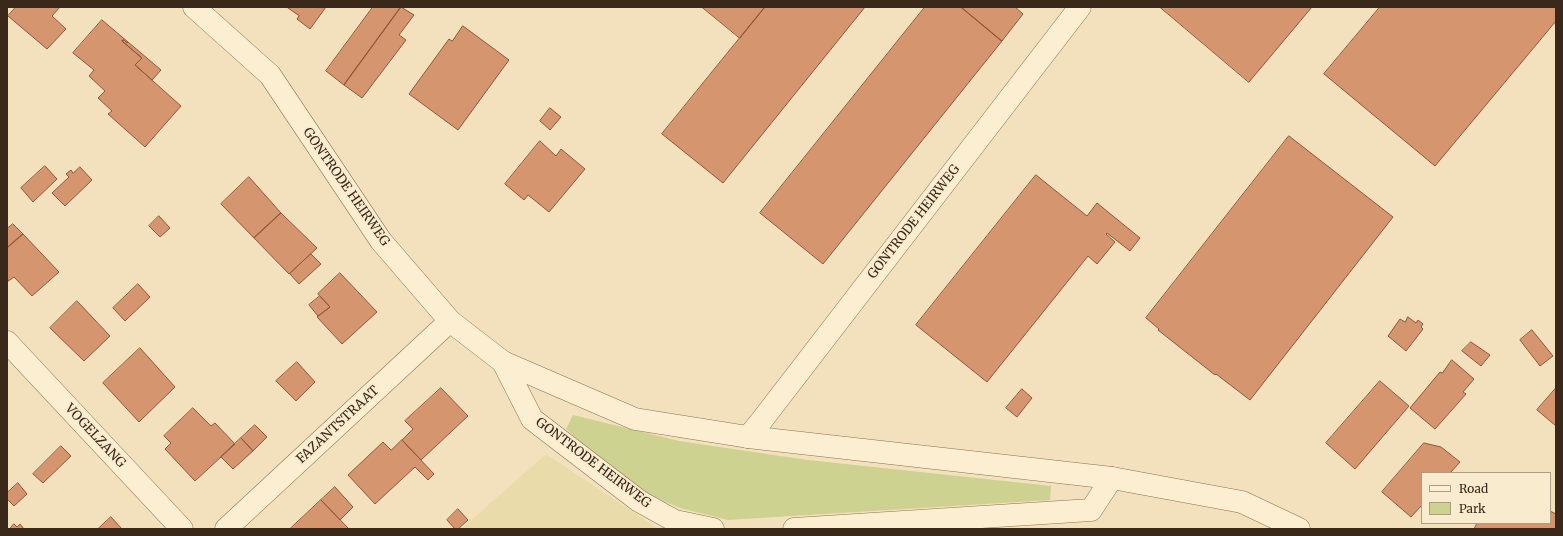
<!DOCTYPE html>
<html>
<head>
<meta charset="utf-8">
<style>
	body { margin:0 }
	#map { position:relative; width:1563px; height:536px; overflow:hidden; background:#f3e1bd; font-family:Merriweather,serif }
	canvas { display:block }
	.frame { position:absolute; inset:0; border:8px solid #3a291b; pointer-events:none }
	.legend { position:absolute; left:1421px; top:472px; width:130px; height:52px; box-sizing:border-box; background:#f9ebce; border:1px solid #ad9d86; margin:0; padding:5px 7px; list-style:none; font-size:12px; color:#3a291b }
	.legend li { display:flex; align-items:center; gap:8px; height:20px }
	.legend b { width:20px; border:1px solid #ad9d86 }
</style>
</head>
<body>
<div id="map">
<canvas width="1563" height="536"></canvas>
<div class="frame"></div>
<ul class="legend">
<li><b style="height:5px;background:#fceed1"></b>Road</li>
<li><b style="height:11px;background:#cdd290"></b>Park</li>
</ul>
</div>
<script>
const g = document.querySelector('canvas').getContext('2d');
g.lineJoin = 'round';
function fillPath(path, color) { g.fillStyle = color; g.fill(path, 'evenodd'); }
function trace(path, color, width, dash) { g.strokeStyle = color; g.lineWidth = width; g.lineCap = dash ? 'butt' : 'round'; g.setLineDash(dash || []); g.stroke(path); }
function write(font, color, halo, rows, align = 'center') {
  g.font = font + ' Merriweather,serif'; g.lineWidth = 3.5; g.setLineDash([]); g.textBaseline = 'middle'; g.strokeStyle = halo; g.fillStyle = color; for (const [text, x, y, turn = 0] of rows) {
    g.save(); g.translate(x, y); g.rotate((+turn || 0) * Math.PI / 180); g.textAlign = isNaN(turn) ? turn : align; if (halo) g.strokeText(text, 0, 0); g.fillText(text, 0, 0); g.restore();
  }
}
fillPath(new Path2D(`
	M 546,454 L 657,528 L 661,529 L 461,529 Z`), '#e9dcaa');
fillPath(new Path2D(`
	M 573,415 L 679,441 L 808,460 L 1051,486 L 1050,500 L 728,520 L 680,508 L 627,485 L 566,429 Z`), '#cdd290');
const building = new Path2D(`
	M 16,7 L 60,7 L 52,16 L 66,29 L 47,49 L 8,16 Z
	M 287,7 L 326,7 L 310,29 L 297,19 L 299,16 Z
	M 373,7 L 401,7 L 344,85 L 326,71 Z
	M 401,7 L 414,15 L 399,35 L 406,40 L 362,98 L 344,85 Z
	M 702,7 L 765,7 L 740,38 Z
	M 765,7 L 865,7 L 723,183 L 662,134 Z
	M 925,7 L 961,7 L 1002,41 L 823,264 L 760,213 Z
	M 961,7 L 1015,7 L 1023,14 L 1002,41 Z
	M 1160,7 L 1312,7 L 1249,82 Z
	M 1380,7 L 1556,7 L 1556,21 L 1435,166 L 1324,74 Z
	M 102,20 L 128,42 L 127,43 L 124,40 L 122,41 L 142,58 L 135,65 L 181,106 L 145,147 L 108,114 L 112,111 L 98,98 L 105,91 L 89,76 L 94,70 L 73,53 Z
	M 463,26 L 509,60 L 458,130 L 409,94 L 449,39 L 452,41 Z
	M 124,40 L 127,43 L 128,42 L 161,70 L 152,80 L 135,65 L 142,58 L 122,41 Z
	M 550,108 L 561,117 L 550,130 L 540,121 Z
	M 1289,136 L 1393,217 L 1250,400 L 1216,374 L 1215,375 L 1158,330 L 1159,329 L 1146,318 Z
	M 540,141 L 556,156 L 561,149 L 585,169 L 549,212 L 528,195 L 524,200 L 505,184 Z
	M 45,166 L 57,179 L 33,202 L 21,188 Z
	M 80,167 L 92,180 L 65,206 L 52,193 L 69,177 L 66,174 L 71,170 L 73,173 Z
	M 1036,175 L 1087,216 L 1097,203 L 1140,238 L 1130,251 L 1107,233 L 1106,234 L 1115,242 L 1097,264 L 1088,256 L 987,382 L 916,325 Z
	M 249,177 L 281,213 L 254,238 L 221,204 Z
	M 281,213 L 317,248 L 289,274 L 254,238 Z
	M 159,216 L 170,228 L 160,237 L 149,226 Z
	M 13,224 L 23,234 L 7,248 L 7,229 Z
	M 23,234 L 59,272 L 32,296 L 14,277 L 7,282 L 7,248 Z
	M 311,254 L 321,264 L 299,284 L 290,274 Z
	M 340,273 L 377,312 L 342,344 L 317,317 L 330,307 L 318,294 Z
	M 138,284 L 150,297 L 125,321 L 113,308 Z
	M 320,296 L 330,307 L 318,316 L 309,305 Z
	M 77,301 L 110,336 L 84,361 L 50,328 Z
	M 1408,317 L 1416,323 L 1418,320 L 1423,324 L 1421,327 L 1423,329 L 1406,351 L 1388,336 L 1400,319 L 1405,322 Z
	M 1532,330 L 1553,356 L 1540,366 L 1520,340 Z
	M 1471,342 L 1490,355 L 1481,366 L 1462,351 Z
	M 140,348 L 175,387 L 139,422 L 103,383 Z
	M 1452,360 L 1474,379 L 1463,392 L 1466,394 L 1435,429 L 1410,408 L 1440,372 L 1442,373 Z
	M 297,362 L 315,382 L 296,401 L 276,381 Z
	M 1380,381 L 1409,406 L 1355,469 L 1326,443 Z
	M 441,388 L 468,416 L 421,460 L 402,440 L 413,429 L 405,421 Z
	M 1556,388 L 1556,426 L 1537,410 Z
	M 1022,389 L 1032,398 L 1017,417 L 1006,408 Z
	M 193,408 L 211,426 L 215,423 L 235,444 L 195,481 L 165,449 L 171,443 L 164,436 Z
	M 255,425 L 267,437 L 253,451 L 241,438 Z
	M 241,438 L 253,451 L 233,469 L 221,457 Z
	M 402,440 L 434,474 L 428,480 L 415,467 L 375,504 L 348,475 L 383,442 L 391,450 Z
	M 1424,443 L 1441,447 L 1460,462 L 1450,473 L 1422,473 L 1422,505 L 1411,517 L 1382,492 Z
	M 61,446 L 71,456 L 43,483 L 33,474 Z
	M 18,483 L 27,494 L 14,506 L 7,499 L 7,493 Z
	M 335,487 L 353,507 L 340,520 L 321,500 Z
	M 321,500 L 349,529 L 290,529 Z
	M 458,509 L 468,520 L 458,529 L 455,529 L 447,520 Z
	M 1550,511 L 1556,514 L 1556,529 L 1474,529 L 1477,523 L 1550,523 Z
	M 111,517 L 122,529 L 98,529 Z
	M 14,524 L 17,527 L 20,524 L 24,529 L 10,529 Z`);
fillPath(building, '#d5956f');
trace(building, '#8f5637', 1);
const minor = new Path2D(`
	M 7,342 L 182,529
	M 503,362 L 532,419 L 639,501 L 675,521 L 713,529
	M 748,437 L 762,420 L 1080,7
	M 226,529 L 450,321
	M 794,529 L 1091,510 L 1112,478`);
const tertiary = new Path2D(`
	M 194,7 L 270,75 L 381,241 L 450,321 L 503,362 L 635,419 L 748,437 L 1112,478 L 1242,502 L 1299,529`);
trace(minor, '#8d7054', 23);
trace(tertiary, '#8d7054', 23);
trace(minor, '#fceed1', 22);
trace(tertiary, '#fceed1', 22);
write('13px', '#3a291b', '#f9ebce', [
	["GONTRODE HEIRWEG",346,187,55],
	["GONTRODE HEIRWEG",914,222,-52],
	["FAZANTSTRAAT",338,425,-43],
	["VOGELZANG",95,436,47],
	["GONTRODE HEIRWEG",593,463,37]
]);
</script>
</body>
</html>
